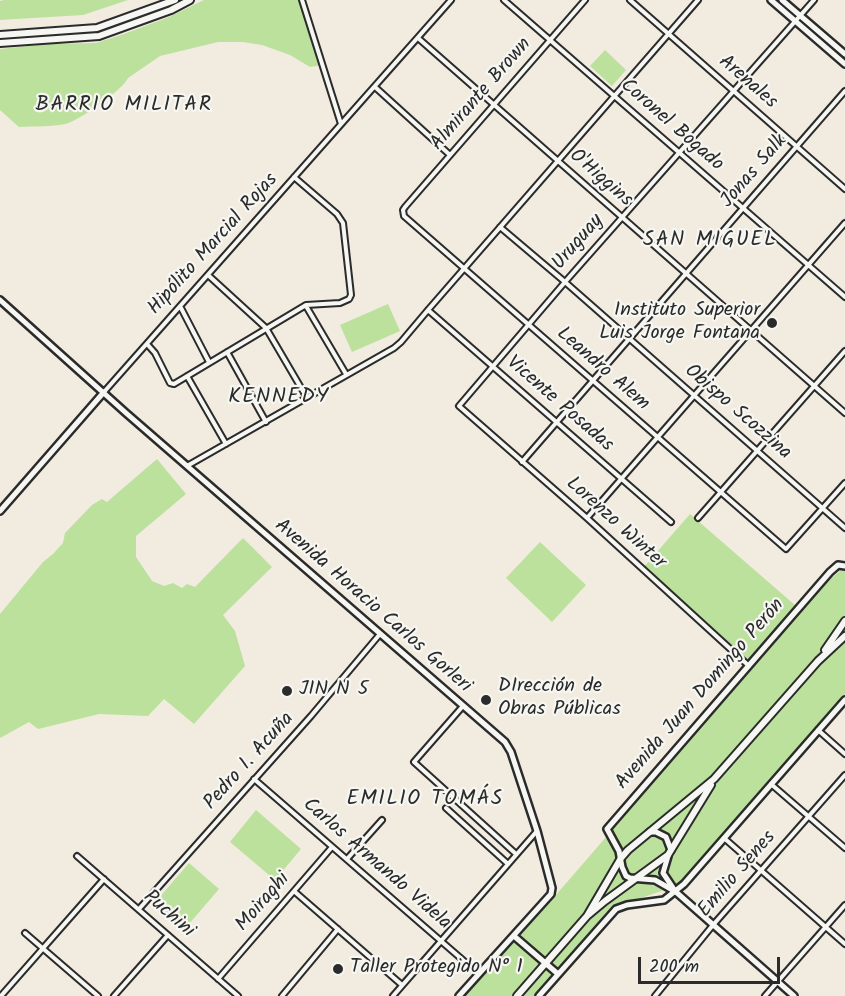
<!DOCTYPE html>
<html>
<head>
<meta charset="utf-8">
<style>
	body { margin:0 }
	#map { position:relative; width:845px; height:996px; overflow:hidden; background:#f2ebdf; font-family:Kalam,sans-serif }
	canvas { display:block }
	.scale { position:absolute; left:638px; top:957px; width:142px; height:27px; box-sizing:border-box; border:3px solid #2b2b2b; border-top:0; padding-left:8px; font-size:18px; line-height:21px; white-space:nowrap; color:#2b2b2b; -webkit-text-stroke:4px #f6f6f2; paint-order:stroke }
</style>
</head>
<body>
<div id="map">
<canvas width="845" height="996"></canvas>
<div class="scale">200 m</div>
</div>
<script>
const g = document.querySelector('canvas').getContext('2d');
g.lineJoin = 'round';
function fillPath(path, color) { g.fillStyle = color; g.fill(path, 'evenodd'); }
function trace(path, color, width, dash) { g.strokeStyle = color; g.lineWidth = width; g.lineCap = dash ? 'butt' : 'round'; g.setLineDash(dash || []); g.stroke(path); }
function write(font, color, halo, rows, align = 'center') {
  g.font = font + ' Kalam,sans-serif'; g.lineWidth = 4.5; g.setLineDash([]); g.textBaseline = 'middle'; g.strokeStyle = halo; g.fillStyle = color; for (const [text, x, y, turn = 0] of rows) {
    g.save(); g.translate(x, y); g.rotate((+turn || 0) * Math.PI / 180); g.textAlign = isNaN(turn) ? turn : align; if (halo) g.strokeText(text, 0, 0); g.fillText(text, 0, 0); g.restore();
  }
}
fillPath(new Path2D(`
	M 4,0 L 128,0 L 83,15 L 0,20 L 0,1 Z
	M 204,0 L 302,0 L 322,65 L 310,67 L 290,55 L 262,45 L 243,42 L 218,42 L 160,56 L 128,78 C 124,89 77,122 65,124 C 51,127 34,126 19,127 L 0,110 L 0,49 L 48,44 L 96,43 L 124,34 L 169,17 Z
	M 605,50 L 626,70 L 612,86 L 590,66 Z
	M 388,304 L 400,331 L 352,352 L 340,325 Z
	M 157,459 L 186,494 L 136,536 L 136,557 L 152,581 L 164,586 L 173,583 L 182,588 L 187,584 L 195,587 L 243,538 L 272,567 L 223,615 L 235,631 L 245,666 L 194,724 L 164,699 L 148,716 L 99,714 L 38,729 L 29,722 L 0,738 L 0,614 L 43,562 L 53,554 L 63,543 L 65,533 L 92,505 L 102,499 L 107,502 Z
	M 690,514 L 796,606 L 748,661 L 643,568 Z
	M 540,542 L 586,585 L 552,622 L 506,578 Z
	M 840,571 L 845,571 L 845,694 L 677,886 L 613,907 L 534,996 L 465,996 L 555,896 L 829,580 Z
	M 256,810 L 301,849 L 275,880 L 230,842 Z
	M 189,863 L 219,889 L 182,932 L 152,906 Z`), '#bbe19c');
const street = new Path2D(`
	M 302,0 L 341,124
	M 504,0 L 845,297
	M 585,0 L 405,207 L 403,210 L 404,216 L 786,549 L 845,483
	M 630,0 L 845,189
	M 418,38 L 845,413
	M 375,87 L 450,155
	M 500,227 L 565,282 L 845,528
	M 208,275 L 266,328 L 307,398
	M 180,306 L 209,362
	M 306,306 L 346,374
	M 428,310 L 671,522
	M 147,344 L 155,353 L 170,383 L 174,384 L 306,305 L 340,303 L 349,299 L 351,295 L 343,223 L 337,214 L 294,177
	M 227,352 L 266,422
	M 187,376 L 226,444
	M 104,392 L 451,0
	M 522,462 L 845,91
	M 187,466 L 394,348 L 401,342 L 428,310 L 698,0
	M 587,518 L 845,223
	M 698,518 L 845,351
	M 749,666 L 587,518 L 459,406 L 565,282 L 814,0
	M 463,706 L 414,762 L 516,854
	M 818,730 L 845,754
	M 254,779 L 479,974
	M 771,784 L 845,848
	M 446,808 L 508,864
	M 724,838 L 845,944
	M 77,856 L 238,996
	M 347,859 L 382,820
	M 295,892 L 402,985
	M 139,909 L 311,716 L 380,634
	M 25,933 L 98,996
	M 218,979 L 332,847
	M 1,996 L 104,879
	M 114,996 L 168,935
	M 282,996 L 338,929
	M 393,996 L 537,831
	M 655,996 L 713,925 L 845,775
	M 765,996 L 845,905`);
const secondary = new Path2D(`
	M 771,0 L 845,64
	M 782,0 L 845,54
	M 0,300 L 126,413 L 505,742 L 511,752 L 537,831 L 552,888 L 551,894 L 459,996
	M 0,511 L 104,392
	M 650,832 L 656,832 L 666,837 L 671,850
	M 668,856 L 663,873 L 673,888
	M 514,936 L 558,974
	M 539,996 L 616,909 L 627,905 L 664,900 L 684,884 L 845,700
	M 794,996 L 676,892 L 655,880 L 630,878 L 626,876 L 622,867 L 619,851 L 607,829 L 830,572 L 838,565 L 845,566`);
const primary = new Path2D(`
	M 0,35 L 97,28 L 175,0
	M 0,43 L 99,36 L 171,10 L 190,0
	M 825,650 L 845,621
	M 587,916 L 621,858 L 628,850 L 714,779 L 818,661 L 845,636
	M 517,996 L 587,916 L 605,901 L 668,855 L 711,785`);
trace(street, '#2b2b2b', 8);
trace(secondary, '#2b2b2b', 10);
trace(primary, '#2b2b2b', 10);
trace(street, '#f6f6f2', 4);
trace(secondary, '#f6f6f2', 5);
trace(primary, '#f6f6f2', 6);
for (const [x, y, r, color] of [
	[772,323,6,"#2b2b2b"],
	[287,691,6,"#2b2b2b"],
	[486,700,6,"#2b2b2b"],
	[338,969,6,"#2b2b2b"]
]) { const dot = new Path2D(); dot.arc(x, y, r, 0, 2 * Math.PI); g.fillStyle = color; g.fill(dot); trace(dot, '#f6f6f2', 2); }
write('20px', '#2b2b2b', '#f6f6f2', [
	["Arenales",747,83,41],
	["Almirante Brown",482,95,-49],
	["Coronel Bogado",671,126,41],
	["Jonas Salk",755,172,-49],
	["O'Higgins",600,179,41],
	["Uruguay",579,243,-49],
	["Hipólito Marcial Rojas",214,245,-48],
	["Leandro Alem",602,370,41],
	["Vicente Posadas",559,405,41],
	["Obispo Scozzina",737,413,41],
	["Lorenzo Winter",615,524,42],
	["Avenida Horacio Carlos Gorleri",372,607,41],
	["Avenida Juan Domingo Perón",701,695,-49],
	["Pedro I. Acuña",250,762,-48],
	["Carlos Armando Videla",376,865,41],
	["Emilio Senes",738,875,-49],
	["Moiraghi",264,903,-49],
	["Puchini",168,915,41]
]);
write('20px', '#2b2b2b', '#f6f6f2', [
	["Instituto Superior",760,312,"right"],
	["Luis Jorge Fontana",760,335,"right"],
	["DIrección de",498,688],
	["Obras Públicas",498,711],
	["JIN N 5",299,691],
	["Taller Protegido N° 1",350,969]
], 'left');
g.letterSpacing = '1.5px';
write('21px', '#2b2b2b', '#f6f6f2', [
	["BARRIO MILITAR",124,106],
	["SAN MIGUEL",710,241],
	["KENNEDY",279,398],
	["EMILIO TOMÁS",425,800]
]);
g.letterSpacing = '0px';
</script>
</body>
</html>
